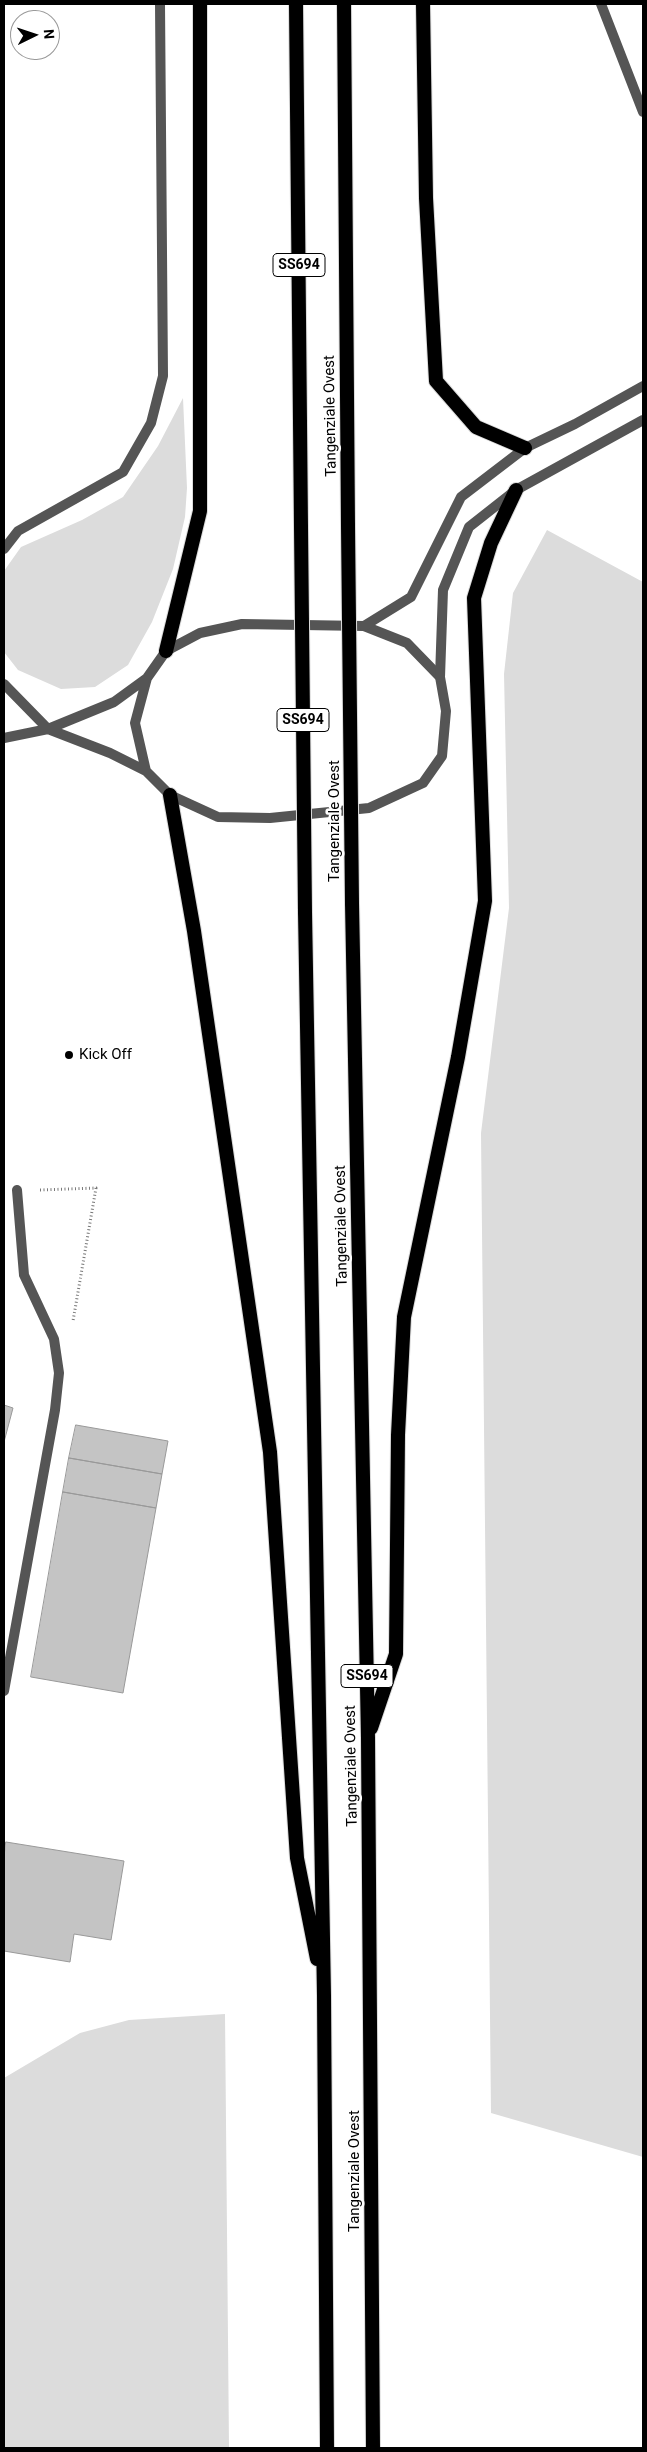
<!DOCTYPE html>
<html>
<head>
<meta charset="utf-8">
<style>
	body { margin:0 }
	#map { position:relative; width:647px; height:2452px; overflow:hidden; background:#fff; font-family:Roboto,sans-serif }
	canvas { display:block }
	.frame { position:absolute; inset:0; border:5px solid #000; pointer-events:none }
	.north { position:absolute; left:10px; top:10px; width:50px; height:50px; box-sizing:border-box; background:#fff; border:1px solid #999; border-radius:50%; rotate:86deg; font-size:14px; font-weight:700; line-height:20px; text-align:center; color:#000 }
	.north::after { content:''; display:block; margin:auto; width:18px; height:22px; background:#000; clip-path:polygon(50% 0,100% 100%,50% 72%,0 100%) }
</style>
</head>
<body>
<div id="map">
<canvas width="647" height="2452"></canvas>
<div class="frame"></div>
<div class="north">N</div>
</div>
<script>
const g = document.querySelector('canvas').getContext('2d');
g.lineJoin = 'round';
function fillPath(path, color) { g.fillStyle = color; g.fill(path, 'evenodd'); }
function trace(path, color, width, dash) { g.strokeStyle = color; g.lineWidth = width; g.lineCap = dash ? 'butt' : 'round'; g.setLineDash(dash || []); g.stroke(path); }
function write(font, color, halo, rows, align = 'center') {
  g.font = font + ' Roboto,sans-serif'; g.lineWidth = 5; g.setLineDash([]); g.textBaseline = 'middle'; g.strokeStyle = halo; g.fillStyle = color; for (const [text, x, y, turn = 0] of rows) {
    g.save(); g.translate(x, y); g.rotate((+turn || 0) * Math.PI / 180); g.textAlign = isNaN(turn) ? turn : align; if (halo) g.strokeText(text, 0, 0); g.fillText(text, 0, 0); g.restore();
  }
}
fillPath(new Path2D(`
	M 183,398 L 187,488 L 185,517 L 173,569 L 152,622 L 128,665 L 95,687 L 61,689 L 18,670 L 4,652 L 4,571 L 21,547 L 82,520 L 123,497 L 158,446 Z
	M 547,530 L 643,582 L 643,2157 L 491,2113 L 481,1133 L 509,908 L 504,674 L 513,593 Z
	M 225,2014 L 229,2448 L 4,2448 L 4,2078 L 80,2033 L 129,2020 Z`), '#dcdcdc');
const building = new Path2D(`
	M 4,1405 L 13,1408 L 4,1442 Z
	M 76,1425 L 168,1441 L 162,1474 L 69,1458 Z
	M 69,1458 L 162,1474 L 156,1508 L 63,1492 Z
	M 63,1492 L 156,1508 L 123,1693 L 31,1677 Z
	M 6,1842 L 124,1861 L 111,1940 L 74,1934 L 70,1962 L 4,1951 L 4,1857 Z`);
fillPath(building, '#c4c4c4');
trace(building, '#999', 1);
const trunk = new Path2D(`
	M 296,4 L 301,527
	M 344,4 L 348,526
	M 423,4 L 426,198 L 436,381 L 476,427 L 525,448
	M 166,651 L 200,511 L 200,4
	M 170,795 L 194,931 L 270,1452 L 297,1858 L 317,1959
	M 352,903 L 368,1738 L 373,2448
	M 305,912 L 324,1995 L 327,2448
	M 371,1728 L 396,1654 L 398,1435 L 404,1317 L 458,1057 L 485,901 L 474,598 L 491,543 L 516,490`);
trace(trunk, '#dbdbdb', 16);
trace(new Path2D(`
	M 40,1190 L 96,1188 L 73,1321`), '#777', 3, [1, 2.5]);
trace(new Path2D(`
	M 4,1691 L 55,1410 L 59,1373 L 54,1339 L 24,1275 L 17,1190`), '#555', 10);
trace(new Path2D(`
	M 601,4 L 643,112
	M 4,549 L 18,531 L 123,472 L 151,423 L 163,376 L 160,4
	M 242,624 L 364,626 L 407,643 L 440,677 L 446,711 L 442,756 L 423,783 L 369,808 L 270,818 L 218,817 L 170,795 L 146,771 L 135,723 L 147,678 L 166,651 L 200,633 Z
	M 4,684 L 48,729 L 110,753 L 146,771
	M 4,738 L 48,729 L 114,702 L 147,678`), '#555', 10);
trace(new Path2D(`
	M 364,626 L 411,597 L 461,497 L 525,448 L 575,424 L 643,386
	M 440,677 L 443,590 L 469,527 L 516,490 L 643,420`), '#555', 10);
trace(trunk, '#000', 14);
const trunkBridge = new Path2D(`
	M 348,526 L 352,903
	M 301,527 L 305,912`);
trace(trunkBridge, '#dbdbdb', 16, []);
trace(trunkBridge, '#000', 14);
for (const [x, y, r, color] of [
	[69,1055,5,"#000"]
]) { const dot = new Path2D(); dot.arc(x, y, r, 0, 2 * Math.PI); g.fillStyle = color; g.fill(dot); trace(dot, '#fff', 2); }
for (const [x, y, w] of [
	[299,265,52],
	[303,720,52],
	[367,1676,52]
]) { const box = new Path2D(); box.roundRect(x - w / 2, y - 11.5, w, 23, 4); g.fillStyle = '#fff'; g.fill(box); trace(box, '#000', 1); }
write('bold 14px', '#000', null, [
	["SS694",299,265],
	["SS694",303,720],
	["SS694",367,1676]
]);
write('15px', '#000', '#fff', [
	["Tangenziale Ovest",331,416,-91],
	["Tangenziale Ovest",335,821,-90],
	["Tangenziale Ovest",342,1226,-91],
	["Tangenziale Ovest",352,1766,-91],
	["Tangenziale Ovest",355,2171,-90]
]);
write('15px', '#000', '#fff', [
	["Kick Off",79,1055]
], 'left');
</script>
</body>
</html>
